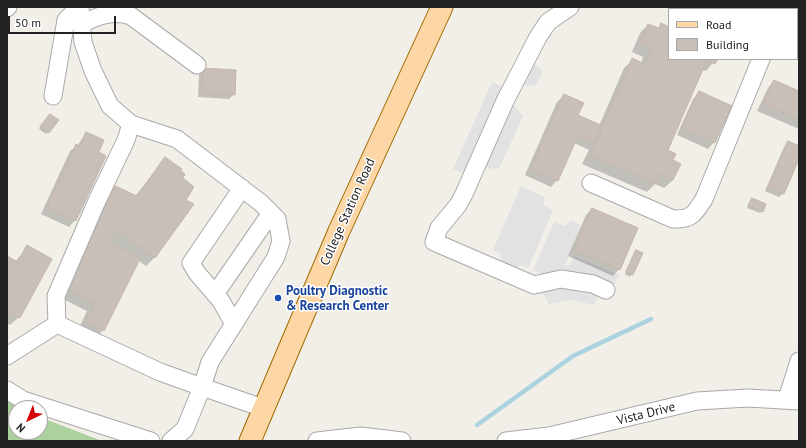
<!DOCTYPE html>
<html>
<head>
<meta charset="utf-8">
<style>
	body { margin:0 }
	#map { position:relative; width:806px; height:448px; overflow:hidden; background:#f2efe9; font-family:"PT Sans",sans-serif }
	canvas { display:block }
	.frame { position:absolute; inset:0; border:8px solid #222; pointer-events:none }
	.legend { position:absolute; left:668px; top:8px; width:130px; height:52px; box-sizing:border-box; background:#fff; border:1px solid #a7a7a7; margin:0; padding:5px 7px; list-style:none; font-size:12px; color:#222 }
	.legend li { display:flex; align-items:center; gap:8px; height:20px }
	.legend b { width:20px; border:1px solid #a7a7a7 }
	.north { position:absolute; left:8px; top:400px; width:40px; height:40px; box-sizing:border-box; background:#fff; border:1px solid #a7a7a7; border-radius:50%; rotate:223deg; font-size:11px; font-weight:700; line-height:16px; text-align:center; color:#222 }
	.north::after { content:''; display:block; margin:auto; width:14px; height:18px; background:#d40000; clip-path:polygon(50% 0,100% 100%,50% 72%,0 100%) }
	.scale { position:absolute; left:8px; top:16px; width:108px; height:18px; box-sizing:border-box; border:2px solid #222; border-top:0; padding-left:5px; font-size:12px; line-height:14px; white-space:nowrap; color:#222; -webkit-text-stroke:3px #fff; paint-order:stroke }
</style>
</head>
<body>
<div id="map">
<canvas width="806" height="448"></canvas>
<div class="frame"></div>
<ul class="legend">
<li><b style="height:5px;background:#fcd6a4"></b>Road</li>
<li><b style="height:11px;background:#c7bfb8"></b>Building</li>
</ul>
<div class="north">N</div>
<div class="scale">50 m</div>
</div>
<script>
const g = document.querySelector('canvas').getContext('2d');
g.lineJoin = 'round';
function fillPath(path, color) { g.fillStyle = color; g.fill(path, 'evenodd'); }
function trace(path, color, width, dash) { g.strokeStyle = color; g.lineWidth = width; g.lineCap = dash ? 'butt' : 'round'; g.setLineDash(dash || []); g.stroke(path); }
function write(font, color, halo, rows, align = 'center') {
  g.font = font + ' "PT Sans",sans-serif'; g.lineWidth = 3; g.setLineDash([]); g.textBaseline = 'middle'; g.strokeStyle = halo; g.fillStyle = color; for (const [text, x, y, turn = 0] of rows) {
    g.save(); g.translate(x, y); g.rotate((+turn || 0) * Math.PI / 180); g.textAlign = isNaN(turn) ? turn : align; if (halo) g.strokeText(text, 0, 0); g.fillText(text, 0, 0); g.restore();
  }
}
fillPath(new Path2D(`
	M 7,401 L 19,408 L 16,408 L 16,432 L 40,432 L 40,417 L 102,441 L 7,441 Z`), '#add19e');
fillPath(new Path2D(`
	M 520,52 L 543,71 L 536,86 L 524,85 L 520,88 L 513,105 L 523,116 L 499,169 L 485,168 L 479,181 L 453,169 L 492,82 L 505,88 Z
	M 521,186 L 545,197 L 543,204 L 553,211 L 528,268 L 520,265 L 517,268 L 518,270 L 537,279 L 542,274 L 533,270 L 554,222 L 564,226 L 568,224 L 570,220 L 581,225 L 565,265 L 569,266 L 574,256 L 619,275 L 614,286 L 616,290 L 613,297 L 598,295 L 594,305 L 572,300 L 549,304 L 543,294 L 529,293 L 477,269 L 502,260 L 500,253 L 493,250 Z`), '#e2e2e2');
fillPath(new Path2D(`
	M 648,25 L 657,29 L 661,25 L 669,28 L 669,59 L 716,59 L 706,71 L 702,70 L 667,151 L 672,161 L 673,180 L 664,188 L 655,184 L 647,192 L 582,164 L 589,150 L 574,143 L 557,180 L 551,187 L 525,175 L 557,102 L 564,95 L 577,116 L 599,126 L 624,68 L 633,60 L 641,63 L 643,57 L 632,52 L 640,33 Z
	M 204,69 L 234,94 L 229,99 L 198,97 L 199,74 Z
	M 774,81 L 799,92 L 799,129 L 757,111 L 768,88 Z
	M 699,92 L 714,142 L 708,149 L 677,135 L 693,99 Z
	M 48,117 L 57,120 L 46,134 L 39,129 Z
	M 86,133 L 97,153 L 75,220 L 69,227 L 41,214 L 70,151 L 77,146 Z
	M 788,143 L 799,147 L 799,156 L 784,193 L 779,197 L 765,191 L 784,147 Z
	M 166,158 L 155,257 L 146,266 L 138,260 L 103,330 L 95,339 L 78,330 L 87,311 L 55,295 Z
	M 752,200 L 762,211 L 760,213 L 747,208 Z
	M 592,209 L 619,269 L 613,276 L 568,256 L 586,215 Z
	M 27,247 L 19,317 L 10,325 L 7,324 L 7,257 L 15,262 Z
	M 636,251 L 641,254 L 630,277 L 625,274 Z`), '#0003');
trace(new Path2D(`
	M 477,425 L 573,356 L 651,319`), '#aad3df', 4.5);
const building = new Path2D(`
	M 661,23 L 669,27 L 669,59 L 718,59 L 715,64 L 707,60 L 668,150 L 676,154 L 673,160 L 681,164 L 673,180 L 660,174 L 656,184 L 590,155 L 632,58 L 644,64 L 651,48 L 640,43 L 648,24 L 659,28 Z
	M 203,68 L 236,70 L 235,95 L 202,93 Z
	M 774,80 L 799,91 L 799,120 L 763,104 Z
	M 699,91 L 732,106 L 715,143 L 682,128 Z
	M 564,94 L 584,103 L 578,115 L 603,126 L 595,143 L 578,136 L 558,181 L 531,169 Z
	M 50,114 L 59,120 L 49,133 L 40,127 Z
	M 86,132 L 104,140 L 99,152 L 106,156 L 76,221 L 47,207 L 76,144 L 80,147 Z
	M 788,141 L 799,146 L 799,159 L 784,194 L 769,187 Z
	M 165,157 L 182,169 L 181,171 L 185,174 L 183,178 L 194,187 L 186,200 L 194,204 L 155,258 L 116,230 L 110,241 L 140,259 L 104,331 L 85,321 L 95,303 L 63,286 L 109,183 L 137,196 Z
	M 752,198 L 766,204 L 763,212 L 748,206 Z
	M 592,208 L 638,228 L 620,270 L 574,250 Z
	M 27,245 L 52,259 L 20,318 L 7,311 L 7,256 L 18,262 Z
	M 636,250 L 643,253 L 633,275 L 626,272 Z`);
fillPath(building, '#c7bfb8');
trace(building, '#c4b6ab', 1);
const minor = new Path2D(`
	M 80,7 L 83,42 L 93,71 L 110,106 L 131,124
	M 570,7 L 548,22 L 538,37 L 505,101 L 464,194 L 458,205 L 439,228 L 434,242 L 534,285 L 561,279 L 593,284 L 606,290
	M 704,7 L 709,9
	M 7,8 L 8,7
	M 82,24 C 97,16 113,10 131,16 L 197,65
	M 797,49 L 799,50
	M 53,96 L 66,20 L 79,7
	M 131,124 L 177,139 L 261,203 L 277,219 L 281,241 L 276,257 L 210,362 L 202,387 L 160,372 L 57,324 L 56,296 L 96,203 L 126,140 Z
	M 591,183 L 673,219 C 692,220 695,213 704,199 L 761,59
	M 215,294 L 271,213
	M 234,324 L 221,301 L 197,273 L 191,263 L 242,188
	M 7,356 L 57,324
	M 7,390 L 23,400 L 151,441
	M 787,399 L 799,361
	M 171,441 L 185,429 L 202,387 L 263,408
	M 317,441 L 361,436 L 402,441
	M 506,441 L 549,436 L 697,401 L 748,398 L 799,401`);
const major = new Path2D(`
	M 250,441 L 339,231 L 442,7`);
trace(minor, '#a9a9a9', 19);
trace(major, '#a06b00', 23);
trace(minor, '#fff', 17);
trace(major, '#fcd6a4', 21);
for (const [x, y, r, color] of [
	[278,298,4,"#1a4fb4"]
]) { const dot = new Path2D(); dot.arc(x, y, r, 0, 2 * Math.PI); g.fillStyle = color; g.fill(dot); trace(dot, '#fff', 1.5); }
write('13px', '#222', '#fff', [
	["College Station Road",348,212,-66],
	["Vista Drive",646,414,-14]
]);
write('bold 13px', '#164399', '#fff', [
	["Poultry Diagnostic",286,291],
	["& Research Center",286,306]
], 'left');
</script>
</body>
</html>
